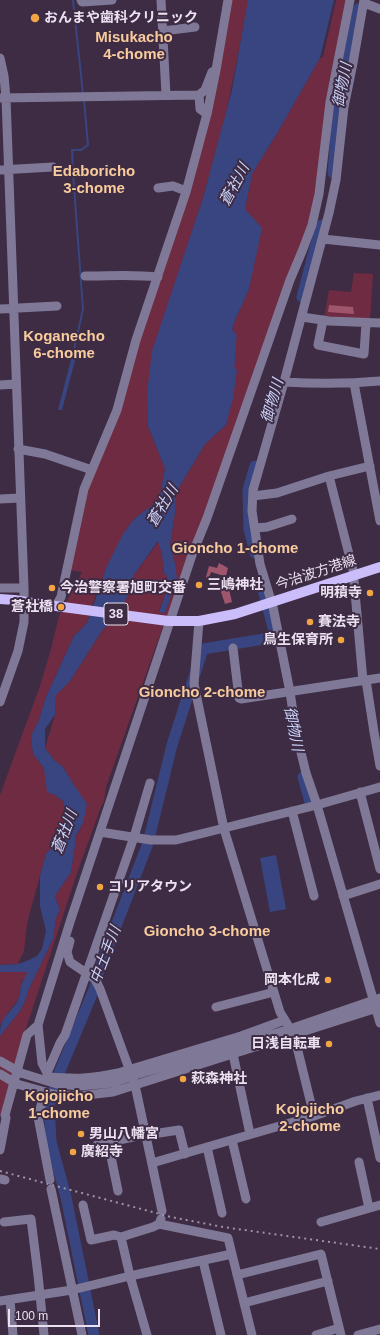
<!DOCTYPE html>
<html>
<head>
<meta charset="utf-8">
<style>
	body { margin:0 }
	#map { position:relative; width:380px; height:1335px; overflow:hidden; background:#3e2c45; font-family:Arial,sans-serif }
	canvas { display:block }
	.scale { position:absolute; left:8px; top:1309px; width:92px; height:18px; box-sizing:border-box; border:2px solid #ece1f1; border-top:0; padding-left:5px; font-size:12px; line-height:14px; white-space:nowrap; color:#ece1f1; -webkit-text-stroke:3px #3e2c45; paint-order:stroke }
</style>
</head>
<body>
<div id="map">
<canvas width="380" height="1335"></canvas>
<div class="scale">100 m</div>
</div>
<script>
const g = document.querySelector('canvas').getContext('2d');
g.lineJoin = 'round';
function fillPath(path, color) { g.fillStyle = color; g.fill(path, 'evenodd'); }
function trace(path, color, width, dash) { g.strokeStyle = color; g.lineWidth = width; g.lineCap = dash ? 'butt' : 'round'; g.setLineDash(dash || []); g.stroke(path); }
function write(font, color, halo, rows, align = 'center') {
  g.font = font + ' Arial,"Noto Sans JP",sans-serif'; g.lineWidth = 4; g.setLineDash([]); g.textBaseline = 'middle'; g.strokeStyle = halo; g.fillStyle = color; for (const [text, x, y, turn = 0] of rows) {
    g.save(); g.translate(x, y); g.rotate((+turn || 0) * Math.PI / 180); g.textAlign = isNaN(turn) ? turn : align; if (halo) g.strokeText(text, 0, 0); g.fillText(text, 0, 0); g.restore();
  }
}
fillPath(new Path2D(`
	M 231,0 L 248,0 L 248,5 L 224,124 L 205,191 L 161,329 L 147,393 L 148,426 L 165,469 L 159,500 L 134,519 L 107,566 L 91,608 L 87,623 L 74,636 L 46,697 L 39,720 L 31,736 L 33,754 L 44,768 L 55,795 L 63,801 L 65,811 L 62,828 L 56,843 L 46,854 L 27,923 L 24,951 L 18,964 L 0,965 L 0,795 L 40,686 L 51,649 L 59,616 L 82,572 L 68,570 L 87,492 L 182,213 Z
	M 336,0 L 347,0 L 317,187 L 310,221 L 170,614 L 162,629 L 106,787 L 104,801 L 101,807 L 77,873 L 20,1047 L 0,1116 L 0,1036 L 20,1011 L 26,999 L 28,991 L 53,939 L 56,918 L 60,910 L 55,896 L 71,872 L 75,845 L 75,837 L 83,823 L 74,785 L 63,767 L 54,760 L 45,748 L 55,715 L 56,695 L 70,681 L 103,629 L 109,624 L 122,606 L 132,588 L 133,576 L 159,541 L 162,554 L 164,573 L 167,575 L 166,593 L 159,611 L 165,613 L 175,564 L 170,545 L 175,512 L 175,494 L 205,444 L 226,425 L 237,370 L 229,366 L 233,325 L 249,289 L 245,209 L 252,174 L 279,130 L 320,58 L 323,57 Z
	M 354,273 L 373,274 L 370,321 L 324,318 L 329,290 L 351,292 Z
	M 0,972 L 27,972 L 26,978 L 22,981 L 18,1000 L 6,1015 L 0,1025 Z`), '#6e2b42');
fillPath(new Path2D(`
	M 329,305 L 353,307 L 354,314 L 328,312 Z
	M 219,563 L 228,568 L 226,576 L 232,602 L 225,604 L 219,586 L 224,576 L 211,572 L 208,580 L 206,577 L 209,566 L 217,568 Z`), '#9f556c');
fillPath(new Path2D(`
	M 248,0 L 334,0 L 320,58 L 279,130 L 252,174 L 245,209 L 262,228 L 249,289 L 233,325 L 229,366 L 237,370 L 233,398 L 226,425 L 205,444 L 175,494 L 175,512 L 170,545 L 175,564 L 177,579 L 165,613 L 159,612 L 166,593 L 167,576 L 164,573 L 162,554 L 158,541 L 133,576 L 132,588 L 122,606 L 109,624 L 103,629 L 70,681 L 56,695 L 55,715 L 45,729 L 45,748 L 54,760 L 63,767 L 74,785 L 87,804 L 83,823 L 75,837 L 75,845 L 71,872 L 55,896 L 60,910 L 56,918 L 53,939 L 28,991 L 26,999 L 20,1011 L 0,1036 C 0,1016 7,1017 17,1002 C 21,996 19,986 23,981 C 25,977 26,977 27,972 L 0,972 L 0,965 L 18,964 L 29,960 L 37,956 L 42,949 L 46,931 L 40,906 L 40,876 L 46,854 L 56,843 L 62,828 L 65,811 L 63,801 L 55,795 L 47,792 L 44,768 L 33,754 L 31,736 L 39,720 L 46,697 L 74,636 L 87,623 L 107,566 L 123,534 L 134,519 L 159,500 L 165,469 L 148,426 L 147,393 L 152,351 L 203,198 L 232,90 Z
	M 74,348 L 78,349 L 62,410 L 58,410 Z
	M 276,855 L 286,909 L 270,912 L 260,858 Z`), '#384581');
trace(new Path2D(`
	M 73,0 L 83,94
	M 74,350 L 83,309 L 73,173 L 72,150 L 81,150 L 88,145 L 84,100`), '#384581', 2);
trace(new Path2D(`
	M 333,173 L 338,110 L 358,9
	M 302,297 L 316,244 L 322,225
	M 228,381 L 231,336
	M 255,553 L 249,529 L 248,490 L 255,466
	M 261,582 L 274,631
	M 303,777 L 310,802
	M 94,1335 L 66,1197 L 51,1142 L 49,1105 L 60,1071 L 95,987 L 98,973 L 148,843 L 172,745 L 203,649 L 276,637`), '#384581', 11);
trace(new Path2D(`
	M 81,0 L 82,2 L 112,0
	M 161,0 L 166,95
	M 364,0 L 353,63 L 344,107 L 336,180 L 329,213 L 284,382 L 253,490 L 252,511 L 260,564 L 273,607 L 290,692 L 296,732 L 306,773 L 317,805 L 380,1023
	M 364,3 L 380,9
	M 163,31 L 195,27
	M 0,58 L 4,76 L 6,98 L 24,588 L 24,622 L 18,651 L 0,702
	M 199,95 L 200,109 L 207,114
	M 0,98 L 199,95 L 205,90 L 212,72 L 216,70 L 228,0
	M 0,170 L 53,167
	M 158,188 L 173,186 L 186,191
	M 323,239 L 380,245
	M 85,276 C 109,276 133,274 158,277
	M 0,309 L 57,306
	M 302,317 L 329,321 L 380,323
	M 323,320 L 318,345 L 364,354 L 366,323
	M 284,382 C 317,384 348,384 380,381
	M 354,383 L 380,521
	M 0,385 L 16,384
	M 18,449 L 45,454 L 92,470
	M 329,476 L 353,570 L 363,681
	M 253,496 L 277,493 L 329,476 L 370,466
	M 0,499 L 20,498
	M 255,528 L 267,527 L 292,519
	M 0,588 L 24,588
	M 56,606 L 61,597 L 84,489 L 117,410 L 136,340 L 186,192 L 207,114 L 216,70
	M 199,621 L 194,684 L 224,829 L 280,1012 L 294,1035 L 314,1116
	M 233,648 L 239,698 L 241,699 L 380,678
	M 366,680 L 374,732 L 380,766
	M 360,792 L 380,869
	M 292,811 L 314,896
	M 100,832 L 151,840 L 176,840 L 317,805 L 380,787
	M 343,896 L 380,884
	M 70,941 L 67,952 L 70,962 L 95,979 L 100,989 L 135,1085 L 162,1211
	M 216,1007 L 274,992
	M 285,1020 L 241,1036 L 118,1073 C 92,1079 75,1079 49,1077 L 42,1063 L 38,1025 L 70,922 L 192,555 L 207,518 L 290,280 L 303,249 L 312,225 L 319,194 L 330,102 L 350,0
	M 233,1054 L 250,1134
	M 21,1073 L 57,1084 L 80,1086 L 112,1083 L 132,1076 L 290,1029 L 380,998
	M 47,1073 L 60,1043 L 65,1035 L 134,837 L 150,783
	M 17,1084 L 53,1094 L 78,1096 L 113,1092 L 380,1007
	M 43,1098 L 38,1117 L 50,1180
	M 367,1098 L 380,1158
	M 146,1135 L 179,1130 L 185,1154
	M 232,1140 L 246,1199
	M 108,1142 L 118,1191
	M 97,1145 L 146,1134
	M 207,1147 L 222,1213
	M 0,1150 L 6,1118 L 5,1115 L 27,1035 L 38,1025
	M 359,1162 L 369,1208
	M 152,1163 L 314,1116 L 356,1101 L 380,1095
	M 0,1179 L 5,1180
	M 51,1189 L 82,1335
	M 83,1205 L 91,1240 L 114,1235 L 121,1237
	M 161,1219 L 159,1224 L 228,1238 L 252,1335
	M 4,1222 L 31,1219 L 38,1275 L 44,1335
	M 321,1222 L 380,1205
	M 203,1261 L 221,1335
	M 237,1275 L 321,1254 L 341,1335
	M 10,1300 L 13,1335
	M 0,1301 L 72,1290 L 130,1276 L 232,1254
	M 244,1303 L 328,1281
	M 147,1335 L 130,1276 L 121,1237 L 153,1227 L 159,1224
	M 316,1335 L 339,1328
	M 358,1335 L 380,1329`), '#7f7997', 9);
trace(new Path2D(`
	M 0,599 L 14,600
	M 33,603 L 168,621 L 199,621 L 235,614 L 380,567`), '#cabdfa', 10);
trace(new Path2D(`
	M 0,1171 L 171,1217 L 223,1227 L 380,1249`), '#a092a6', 2, [2, 4]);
trace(new Path2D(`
	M 0,1061 L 21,1073
	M 0,1074 L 17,1084`), '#7f7997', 9);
trace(new Path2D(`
	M 14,600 L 33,603`), '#cabdfa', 10);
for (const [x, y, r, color] of [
	[35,18,5,"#f3a443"],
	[199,585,4,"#f3a443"],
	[52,588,4,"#f3a443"],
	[370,593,4,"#f3a443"],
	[61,607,4,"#f3a443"],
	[310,622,4,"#f3a443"],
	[341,640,4,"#f3a443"],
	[100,887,4,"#f3a443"],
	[328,980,4,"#f3a443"],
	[329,1044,4,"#f3a443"],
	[183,1079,4,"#f3a443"],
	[81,1134,4,"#f3a443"],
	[73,1152,4,"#f3a443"]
]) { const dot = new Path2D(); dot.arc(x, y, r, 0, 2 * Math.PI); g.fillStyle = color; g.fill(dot); trace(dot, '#3e2c45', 1.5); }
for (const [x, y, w] of [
	[116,614,24]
]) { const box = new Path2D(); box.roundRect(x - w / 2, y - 11, w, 22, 3); g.fillStyle = '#3e2c45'; g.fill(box); trace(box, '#ece1f1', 1); }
write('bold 13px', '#ece1f1', null, [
	["38",116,614]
]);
write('bold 14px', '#ece1f1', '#3e2c45', [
	["おんまや歯科クリニック",44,18],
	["三嶋神社",207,585],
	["今治警察署旭町交番",60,588],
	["明積寺",362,593,"right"],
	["蒼社橋",53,607,"right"],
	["賽法寺",318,622],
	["鳥生保育所",333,640,"right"],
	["コリアタウン",108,887],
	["岡本化成",320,980,"right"],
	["日浅自転車",321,1044,"right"],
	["萩森神社",191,1079],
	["男山八幡宮",89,1134],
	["廣紹寺",81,1152]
], 'left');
write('14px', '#ece1f1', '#3e2c45', [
	["今治波方港線",316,573,-18]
]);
write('bold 15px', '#f8cb9c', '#3e2c45', [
	["Misukacho",134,38],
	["4-chome",134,55],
	["Edaboricho",94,172],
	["3-chome",94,189],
	["Koganecho",64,337],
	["6-chome",64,354],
	["Gioncho 1-chome",235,549],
	["Gioncho 2-chome",202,693],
	["Gioncho 3-chome",207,932],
	["Kojojicho",59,1097],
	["1-chome",59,1114],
	["Kojojicho",310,1110],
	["2-chome",310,1127]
]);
write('italic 15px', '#c9d4f9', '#3e2c45', [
	["御物川",343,85,-79],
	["蒼社川",235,185,-62],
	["御物川",273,401,-74],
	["蒼社川",163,506,-59],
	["御物川",293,729,79],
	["蒼社川",65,832,-69],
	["中土手川",106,955,-69]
]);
</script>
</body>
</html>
